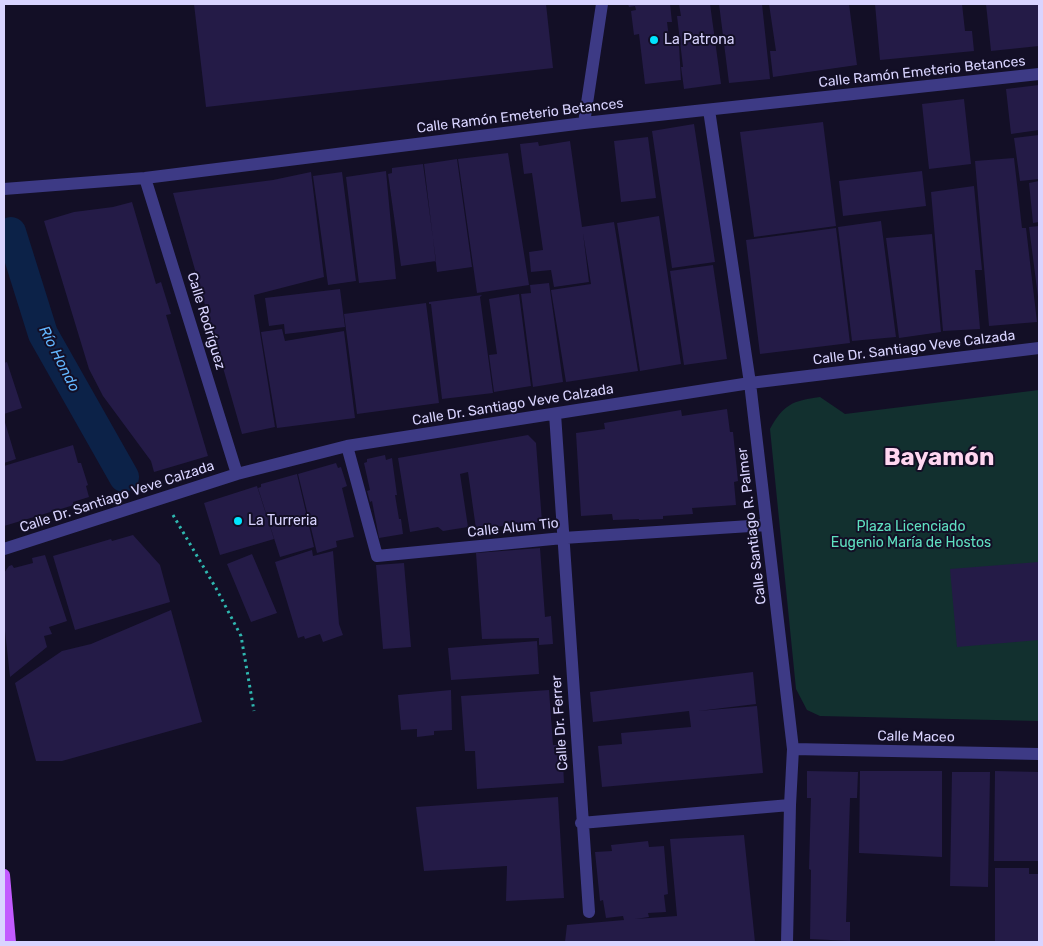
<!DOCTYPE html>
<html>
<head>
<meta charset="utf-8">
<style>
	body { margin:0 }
	#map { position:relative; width:1043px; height:946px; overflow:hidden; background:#130f26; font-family:Rubik,sans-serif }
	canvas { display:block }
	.frame { position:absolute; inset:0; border:5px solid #d9d4ff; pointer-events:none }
</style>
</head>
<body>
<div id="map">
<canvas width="1043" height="946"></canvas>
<div class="frame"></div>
</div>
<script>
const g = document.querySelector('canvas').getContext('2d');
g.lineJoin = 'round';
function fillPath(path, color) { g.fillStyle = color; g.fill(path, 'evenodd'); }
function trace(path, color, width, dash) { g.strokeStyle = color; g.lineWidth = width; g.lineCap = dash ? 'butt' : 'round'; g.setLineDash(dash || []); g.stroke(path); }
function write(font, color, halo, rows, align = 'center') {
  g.font = font + ' Rubik,sans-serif'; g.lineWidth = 4; g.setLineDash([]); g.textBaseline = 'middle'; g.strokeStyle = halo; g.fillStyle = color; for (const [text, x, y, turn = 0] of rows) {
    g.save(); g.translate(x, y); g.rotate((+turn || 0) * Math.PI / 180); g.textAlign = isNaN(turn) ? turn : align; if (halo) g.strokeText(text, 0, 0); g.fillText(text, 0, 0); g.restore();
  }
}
fillPath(new Path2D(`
	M 1039,390 L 1039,721 L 820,716 L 807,710 L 796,689 L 770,429 C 784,404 792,401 820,397 L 845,414 Z`), '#12302f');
trace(new Path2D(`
	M 11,232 L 43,334 L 124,477`), '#0c2248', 30);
fillPath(new Path2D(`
	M 194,4 L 546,4 L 553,68 L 206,107 Z
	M 628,4 L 670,4 L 672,22 L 667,22 L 670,46 L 679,45 L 681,80 L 645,84 L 639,34 L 634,35 L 631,11 L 636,10 L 635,6 L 629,7 Z
	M 679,4 L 710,4 L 721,84 L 684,89 L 681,67 L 683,67 L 677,16 L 681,16 Z
	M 719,4 L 762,4 L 770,79 L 729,83 Z
	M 769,4 L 849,4 L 857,65 L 773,77 L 770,51 L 776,51 Z
	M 875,4 L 962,4 L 965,31 L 972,31 L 974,51 L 880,60 Z
	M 986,4 L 1039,4 L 1039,46 L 991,51 Z
	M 1039,85 L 1039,130 L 1011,134 L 1006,89 Z
	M 964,99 L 971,164 L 929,169 L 922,104 Z
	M 823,122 L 836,226 L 754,237 L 740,132 Z
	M 694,124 L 715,262 L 672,268 L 652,131 Z
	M 1039,135 L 1039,179 L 1020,181 L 1014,138 Z
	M 648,137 L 656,198 L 621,202 L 614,141 Z
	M 570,141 L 582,227 L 614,222 L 638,371 L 566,382 L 551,290 L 591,284 L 583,233 L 589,282 L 554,287 L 551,270 L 531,272 L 529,252 L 543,250 L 532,173 L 524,174 L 520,144 L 538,142 L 539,146 Z
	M 508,153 L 529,285 L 477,293 L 458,159 Z
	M 1014,158 L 1022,228 L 1026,228 L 1037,322 L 989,326 L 975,161 Z
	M 457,159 L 472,267 L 437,272 L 424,164 Z
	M 423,164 L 436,261 L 401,266 L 388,174 L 392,173 L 392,168 Z
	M 386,171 L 396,279 L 359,283 L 346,177 Z
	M 922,171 L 926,206 L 843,216 L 839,181 Z
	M 311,172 L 324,277 L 254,295 L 275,427 L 242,434 L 173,193 L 273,180 Z
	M 342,172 L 356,281 L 328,285 L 313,176 Z
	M 1039,181 L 1039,222 L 1033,223 L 1029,183 Z
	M 974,186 L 982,270 L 975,270 L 980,329 L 943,331 L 931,192 Z
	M 132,202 L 156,284 L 161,282 L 171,314 L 166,315 L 208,456 L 154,472 L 151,461 L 103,396 L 89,369 L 44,221 L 74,212 L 113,207 Z
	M 659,216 L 681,364 L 640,371 L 617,223 Z
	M 881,221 L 896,337 L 852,341 L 838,227 Z
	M 1039,226 L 1039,297 L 1038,297 L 1029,227 Z
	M 836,228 L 850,343 L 760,354 L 746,240 Z
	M 932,234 L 941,332 L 899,338 L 886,238 Z
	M 713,265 L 727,359 L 684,365 L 670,271 Z
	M 549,283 L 563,382 L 533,387 L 521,294 L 531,293 L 530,285 Z
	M 340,289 L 345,327 L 285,334 L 284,324 L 269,326 L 265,298 Z
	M 519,294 L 531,386 L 494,392 L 489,355 L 497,354 L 489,299 Z
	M 482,295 L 480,297 L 493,393 L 442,399 L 431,304 L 429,304 L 429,302 Z
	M 426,303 L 439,403 L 357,414 L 344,314 Z
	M 282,329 L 285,341 L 344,331 L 355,418 L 277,428 L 261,332 Z
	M 7,362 L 22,408 L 4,414 L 4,363 Z
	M 727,409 L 730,432 L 733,432 L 738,481 L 734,482 L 736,505 L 692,508 L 693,514 L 663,516 L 663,519 L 639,520 L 639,519 L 613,520 L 612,514 L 581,516 L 576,433 L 605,429 L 604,423 L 681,410 L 682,416 Z
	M 4,419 L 16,459 L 4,463 Z
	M 528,435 L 536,443 L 542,522 L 476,529 L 468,472 L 460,474 L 468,527 L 443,531 L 438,527 L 410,532 L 398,458 Z
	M 73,445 L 78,463 L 81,463 L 88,485 L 86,486 L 89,497 L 73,502 L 74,505 L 4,526 L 4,466 Z
	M 385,455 L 386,460 L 392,458 L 397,495 L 395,495 L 399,519 L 401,519 L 403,534 L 379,538 L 372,501 L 370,502 L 367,491 L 370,490 L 364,463 L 367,462 L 367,459 Z
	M 336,463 L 338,468 L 341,467 L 347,486 L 342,488 L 354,537 L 336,541 L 337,547 L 317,553 L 298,474 Z
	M 297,474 L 314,547 L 280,557 L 258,488 L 261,487 L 261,484 Z
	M 257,486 L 274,539 L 220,555 L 204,503 Z
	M 133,535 L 160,565 L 170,602 L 75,630 L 53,556 L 111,539 L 112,541 Z
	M 540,548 L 545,617 L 551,616 L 553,644 L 539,645 L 539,638 L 482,639 L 476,553 Z
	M 312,550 L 313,556 L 333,551 L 339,624 L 343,635 L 323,642 L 320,634 L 305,639 L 304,636 L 298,638 L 275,562 Z
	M 252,554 L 277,613 L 251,622 L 227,564 Z
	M 45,555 L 67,621 L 49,627 L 52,634 L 44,636 L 47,647 L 10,677 L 4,622 L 4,573 L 9,566 L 12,565 L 14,568 L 33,563 L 32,558 Z
	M 1039,562 L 1039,640 L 957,647 L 950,569 Z
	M 404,563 L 411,647 L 383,649 L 376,565 Z
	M 171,610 L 202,722 L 62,761 L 36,761 L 15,683 L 62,651 L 91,644 Z
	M 537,641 L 539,674 L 451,680 L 448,648 Z
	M 753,672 L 756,704 L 698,711 L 757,706 L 763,773 L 602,787 L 598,746 L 622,744 L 621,733 L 691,727 L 689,711 L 593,722 L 590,692 Z
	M 451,690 L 452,730 L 434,731 L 434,735 L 417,737 L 417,729 L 401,730 L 398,695 Z
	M 549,690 L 553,745 L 562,745 L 564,783 L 477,789 L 475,751 L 465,751 L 461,696 Z
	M 807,771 L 858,772 L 857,798 L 850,798 L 846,922 L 850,922 L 850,941 L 810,939 L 811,870 L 809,869 L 811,798 L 807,798 Z
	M 860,771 L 942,771 L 942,857 L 859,853 Z
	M 995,771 L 1039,772 L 1039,861 L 994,861 Z
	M 952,772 L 990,772 L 988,887 L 950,886 Z
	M 558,797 L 564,898 L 506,901 L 507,866 L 424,871 L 416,807 Z
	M 744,835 L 755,942 L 565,942 L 567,925 L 624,920 L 623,916 L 606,918 L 603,900 L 600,901 L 595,852 L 612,851 L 611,845 L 648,841 L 649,847 L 664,846 L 668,894 L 664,895 L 666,912 L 648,913 L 649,917 L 635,919 L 677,916 L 670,839 Z
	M 995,868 L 1029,868 L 1029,874 L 1039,874 L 1039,942 L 995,942 Z`), '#241b47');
trace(new Path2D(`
	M 173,515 L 217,590 L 241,636 L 254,711`), '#2fb8b0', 3, [2.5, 4]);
trace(new Path2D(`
	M 709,110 L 750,383 L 793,749 L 790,805 L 787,942
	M 584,123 L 602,4
	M 145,178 L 237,474
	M 4,189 L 145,178 L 584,123 L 1039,74
	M 555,414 L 589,912
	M 347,446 L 377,556 L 563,538 L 766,525
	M 4,549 L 237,474 L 347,446 L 750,383 L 1039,348
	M 793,749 L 1039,754
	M 581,823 L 790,805`), '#3d3a85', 12);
trace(new Path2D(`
	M 4,875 L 10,942`), '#c25bff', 12);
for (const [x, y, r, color] of [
	[654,40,5,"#00e5ff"],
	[238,521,5,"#00e5ff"]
]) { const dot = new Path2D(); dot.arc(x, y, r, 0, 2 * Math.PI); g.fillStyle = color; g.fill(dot); trace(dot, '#130f26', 2); }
write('14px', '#d9d4ff', '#130f26', [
	["La Patrona",664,40],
	["La Turreria",248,521]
], 'left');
write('14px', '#d9d4ff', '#130f26', [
	["Calle Ramón Emeterio Betances",922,72,-6],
	["Calle Ramón Emeterio Betances",520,116,-7],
	["Calle Rodríguez",206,321,73],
	["Calle Dr. Santiago Veve Calzada",914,348,-7],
	["Calle Dr. Santiago Veve Calzada",513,405,-9],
	["Calle Dr. Santiago Veve Calzada",117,497,-18],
	["Calle Santiago R. Palmer",752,526,-97],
	["Calle Alum Tio",513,528,-6],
	["Calle Dr. Ferrer",560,723,-94],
	["Calle Maceo",916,737,1]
]);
write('14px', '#5fe0c0', '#130f26', [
	["Plaza Licenciado",911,527],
	["Eugenio María de Hostos",911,543]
]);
write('italic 15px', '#62b6ff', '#130f26', [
	["Río Hondo",59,359,63]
]);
write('bold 24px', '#ffd6f0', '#130f26', [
	["Bayamón",939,458]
]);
</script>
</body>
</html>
